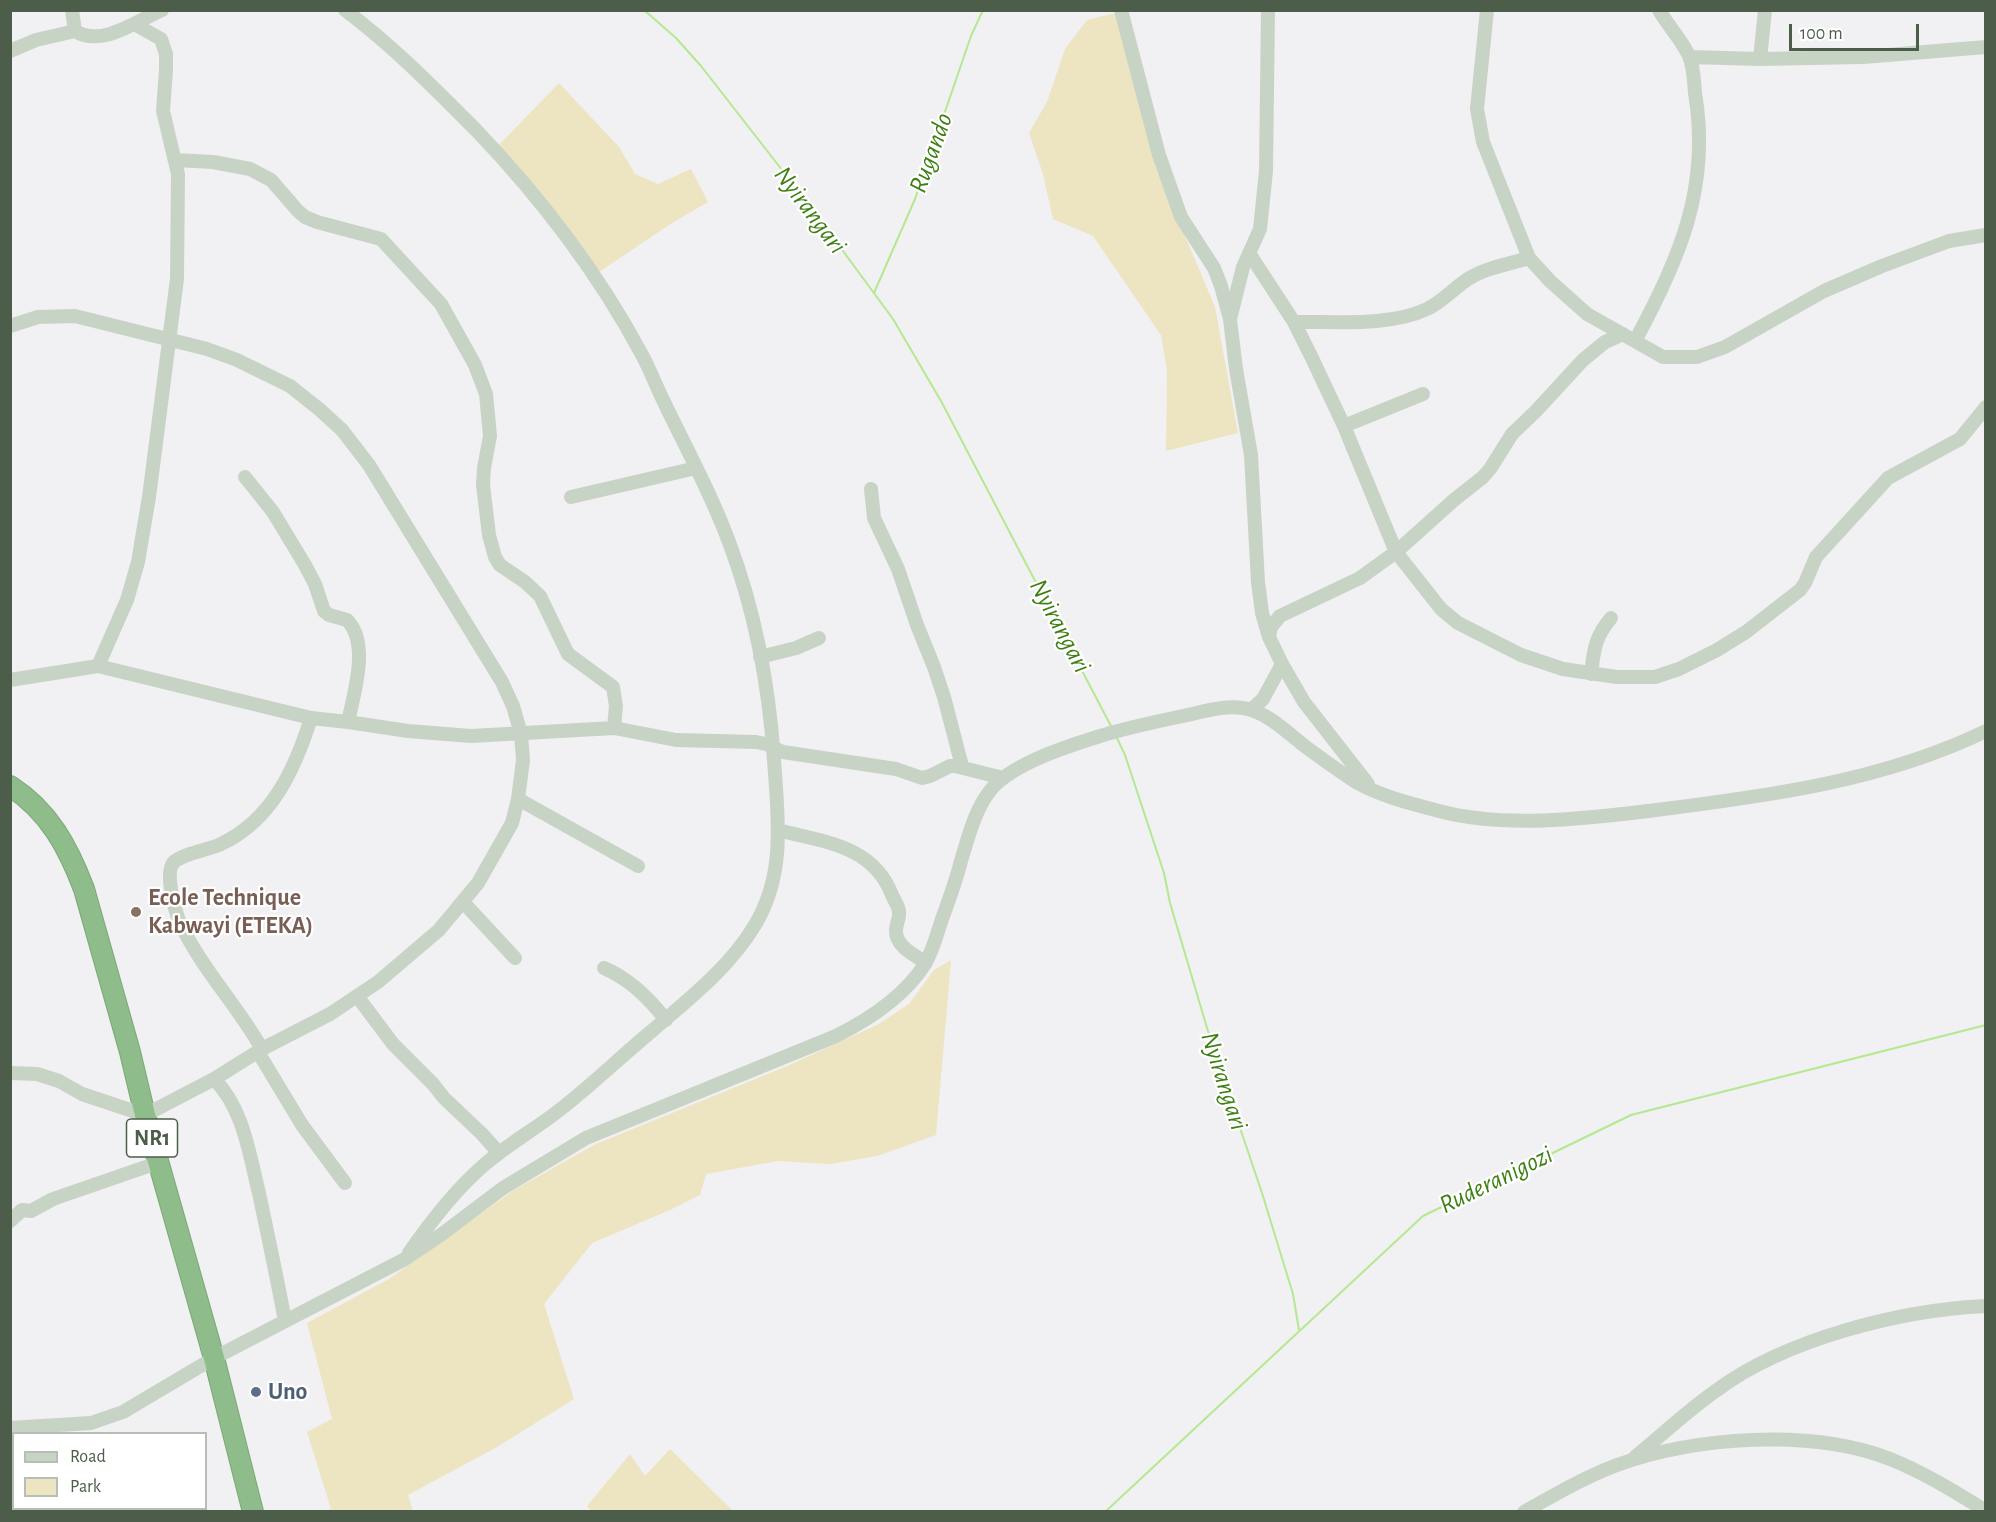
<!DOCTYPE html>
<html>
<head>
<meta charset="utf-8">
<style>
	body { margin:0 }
	#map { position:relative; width:1996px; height:1522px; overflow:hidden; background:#f1f0f2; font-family:"Alegreya Sans",sans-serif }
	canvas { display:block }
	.frame { position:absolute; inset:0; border:12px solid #4c5d49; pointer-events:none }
	.legend { position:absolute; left:12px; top:1432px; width:195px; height:78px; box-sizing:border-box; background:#fff; border:2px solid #b7beb6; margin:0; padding:8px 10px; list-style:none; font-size:18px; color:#4c5d49 }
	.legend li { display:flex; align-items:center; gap:12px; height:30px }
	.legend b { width:30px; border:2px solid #b7beb6 }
	.scale { position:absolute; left:1789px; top:24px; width:130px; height:27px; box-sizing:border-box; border:3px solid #4c5d49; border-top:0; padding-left:8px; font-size:18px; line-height:21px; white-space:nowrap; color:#4c5d49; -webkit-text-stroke:4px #fff; paint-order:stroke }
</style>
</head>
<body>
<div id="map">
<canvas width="1996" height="1522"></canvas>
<div class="frame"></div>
<ul class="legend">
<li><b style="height:8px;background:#c7d4c5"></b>Road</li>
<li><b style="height:16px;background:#ede4c1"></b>Park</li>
</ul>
<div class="scale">100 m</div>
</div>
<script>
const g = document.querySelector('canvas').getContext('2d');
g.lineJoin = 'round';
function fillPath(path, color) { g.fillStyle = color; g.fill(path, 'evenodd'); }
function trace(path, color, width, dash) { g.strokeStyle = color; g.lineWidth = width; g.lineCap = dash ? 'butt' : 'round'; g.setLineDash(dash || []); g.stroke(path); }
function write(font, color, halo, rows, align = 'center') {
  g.font = font + ' "Alegreya Sans",sans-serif'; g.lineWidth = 4.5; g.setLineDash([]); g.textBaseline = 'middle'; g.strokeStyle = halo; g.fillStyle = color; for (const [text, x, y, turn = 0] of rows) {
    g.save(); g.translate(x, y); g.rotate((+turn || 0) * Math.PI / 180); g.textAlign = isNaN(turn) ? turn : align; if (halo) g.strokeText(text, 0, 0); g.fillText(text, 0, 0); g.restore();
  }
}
fillPath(new Path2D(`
	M 1115,13 L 1143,111 L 1155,165 L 1215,307 L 1238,433 L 1166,451 L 1167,370 L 1161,335 L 1093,236 L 1053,219 L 1043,174 L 1029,133 L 1047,102 L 1065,49 L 1087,20 Z
	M 559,83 L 619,147 L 635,174 L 658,184 L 691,169 L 708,202 L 672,223 L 596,274 L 497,147 Z
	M 951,960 L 936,1135 L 877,1156 L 830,1164 L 778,1161 L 706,1174 L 700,1195 L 670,1210 L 592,1243 L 544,1304 L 574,1399 L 497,1447 L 408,1495 L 413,1511 L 324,1511 L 331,1509 L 307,1432 L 332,1419 L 307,1323 L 389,1279 L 514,1190 L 596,1144 L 785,1067 L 877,1025 L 909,1004 L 934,970 Z
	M 670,1449 L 733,1511 L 591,1511 L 587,1506 L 630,1454 L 645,1476 Z`), '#ede4c1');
trace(new Path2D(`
	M 644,10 L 676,38 L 701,66 L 807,202 L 893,319 L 941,401 L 1112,728
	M 874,293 L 915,199 L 971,36 L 983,10
	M 1116,736 L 1125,755 L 1164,873 L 1170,903 L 1213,1048 L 1262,1193 L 1293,1294 L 1299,1330
	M 1105,1512 L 1423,1216 L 1631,1115 L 1986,1025`), '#b4e891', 2);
const highway = new Path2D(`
	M 10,786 C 49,811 68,847 84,889 L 130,1052 L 145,1115 L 214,1358 L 253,1512`);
trace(highway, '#7aa876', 22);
trace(new Path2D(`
	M 72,10 L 75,31
	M 345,10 C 393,46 434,88 476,130 C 540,197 597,271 641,353 C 650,369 656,386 664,402 C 686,448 711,493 729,542 C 755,611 769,686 774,760 C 778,818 786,873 755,925 C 729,968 690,998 653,1030 C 619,1058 588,1089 553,1115 C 530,1132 506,1146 484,1165 C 455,1190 431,1221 409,1253
	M 1121,10 L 1159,155 L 1181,217 L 1214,268 L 1221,286 L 1230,319 L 1236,369 L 1251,455 L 1258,582 L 1262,613 L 1269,637 L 1282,664 L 1304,702 L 1368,784
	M 1487,10 L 1477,109 L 1483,142 L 1529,258 L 1550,281 L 1587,314 L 1663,357 L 1697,357 L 1725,347 L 1824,291 L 1882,266 L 1949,241 L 1986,235
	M 10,51 L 36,40 L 75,31 C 102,48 138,20 162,10
	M 1690,57 L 1760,59 L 1863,57 L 1986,47
	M 1760,59 L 1765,10
	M 175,160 L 213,162 L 250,169 L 271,180 L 298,211 L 305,217 L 317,222 L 381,239 L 441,304 L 475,365 L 486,394 L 490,436 L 484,468 L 483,485 L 489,535 L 495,557 L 500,565 L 525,582 L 540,596 L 568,654 L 613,687 L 616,706 L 614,728
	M 1249,253 L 1294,322 L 1311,356 L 1344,426 L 1396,552 L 1441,609 L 1458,623 L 1521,655 L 1563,669 L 1617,677 L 1655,677 L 1679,669 L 1717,650 L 1746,632 L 1800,590 L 1805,583 L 1816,557 L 1888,478 L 1960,439 L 1986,407
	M 1230,319 L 1243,267 L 1260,229 L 1266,171 L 1268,10
	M 1294,322 C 1335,321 1389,327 1427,309 C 1442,302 1454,288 1468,279 C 1485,268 1509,264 1529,258
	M 10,326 L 38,317 L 75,316 L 207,349 L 237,360 L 290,386 L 319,409 L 342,430 L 369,465 L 502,682 L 513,706 L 521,734 L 523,760 L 518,799 L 512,823 L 478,883 L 439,930 L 378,982 L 330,1014 L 262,1049 L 214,1079 L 145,1115 L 82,1094 L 59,1081 L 37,1074 L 10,1073
	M 1635,341 C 1679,260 1711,187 1695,93 C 1694,82 1694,67 1689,56 C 1682,40 1668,26 1659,10
	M 1344,426 L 1423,394
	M 245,477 L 273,512 L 305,565 L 315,584 L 324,611 L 329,615 L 347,620 C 370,643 354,693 348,722
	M 871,489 L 874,518 L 898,569 L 917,625 L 934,667 L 944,697 L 962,766
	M 571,497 L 696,468
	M 1269,637 L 1271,627 L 1280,616 L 1360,578 L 1396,552 L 1454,500 L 1483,477 L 1490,469 L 1512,434 L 1536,411 L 1583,360 L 1605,342 L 1623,334
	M 760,657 L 796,648 L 819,638
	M 98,666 L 127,600 L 138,562 L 149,497 L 177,279 L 178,174 L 163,111 L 166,70 L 166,54 L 161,39 L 136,25
	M 1591,674 C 1594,649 1595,637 1611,618
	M 10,680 L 98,666 L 311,718 L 348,722 L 408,731 L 471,736 L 614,728 L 676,740 L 756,742 L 766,744 L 783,752 L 896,769 L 922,778 L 930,776 L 950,766 L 955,766 L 1003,778
	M 1251,710 L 1263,699 L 1282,664
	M 518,799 L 638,866
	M 778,830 C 823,842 873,845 892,895 C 894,900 899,906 899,912 C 900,918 896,924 896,930 C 895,946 914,955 925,962
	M 463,902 L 515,958
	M 604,968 C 630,979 649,998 666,1020
	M 357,996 L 393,1044 L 433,1084 L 444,1098 L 482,1134 L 499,1153
	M 262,1049 C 237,1005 202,969 180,923 C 175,911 164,872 174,862 C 184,853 209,850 221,844 C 272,820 295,769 311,718
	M 258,1052 L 302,1125 L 345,1183
	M 214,1079 C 244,1109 249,1154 259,1193 C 268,1236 277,1278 285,1321
	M 10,1221 L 22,1210 L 31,1211 L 53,1199 L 160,1162
	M 10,1428 L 91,1423 L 123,1412 L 214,1358 L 405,1259 L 442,1234 L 503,1188 L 586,1138 L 836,1036 C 870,1019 904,997 925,964 C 933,950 937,934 942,919 C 949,900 956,881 961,861 C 969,835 975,808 993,787 C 1016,763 1065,747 1097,737 C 1125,728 1154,722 1183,716 C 1202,712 1223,705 1243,708 C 1268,712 1286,732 1306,747 C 1322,759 1339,771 1356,782 C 1380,796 1412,804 1439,811 C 1506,829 1589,818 1656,810 C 1768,796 1883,781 1986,731
	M 1635,1457 C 1662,1435 1688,1410 1717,1390 C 1786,1339 1900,1310 1986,1306
	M 1524,1512 C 1554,1495 1585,1477 1617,1465 C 1695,1437 1811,1428 1890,1459 C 1923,1472 1955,1492 1986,1511`), '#c7d4c5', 14);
trace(highway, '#8fbc8b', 20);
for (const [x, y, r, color] of [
	[136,912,6,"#8d6e63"],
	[256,1392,6,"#5c6f8a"]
]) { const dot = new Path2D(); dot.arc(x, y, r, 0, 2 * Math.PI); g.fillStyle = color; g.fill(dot); trace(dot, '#fff', 2); }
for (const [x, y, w] of [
	[152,1138,51]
]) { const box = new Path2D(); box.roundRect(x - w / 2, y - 19, w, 38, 4.5); g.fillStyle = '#fff'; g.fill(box); trace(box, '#4c5d49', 1.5); }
write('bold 22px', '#4c5d49', null, [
	["NR1",152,1138]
]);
write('bold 24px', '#785e54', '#fff', [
	["Ecole Technique",148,898],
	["Kabwayi (ETEKA)",148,926]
], 'left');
write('bold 24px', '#4e5e75', '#fff', [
	["Uno",268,1392]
], 'left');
write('italic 26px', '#3f8013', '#fff', [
	["Rugando",931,153,-70],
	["Nyirangari",810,210,53],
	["Nyirangari",1060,626,62],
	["Nyirangari",1224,1081,72],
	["Ruderanigozi",1496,1180,-26]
]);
</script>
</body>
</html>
